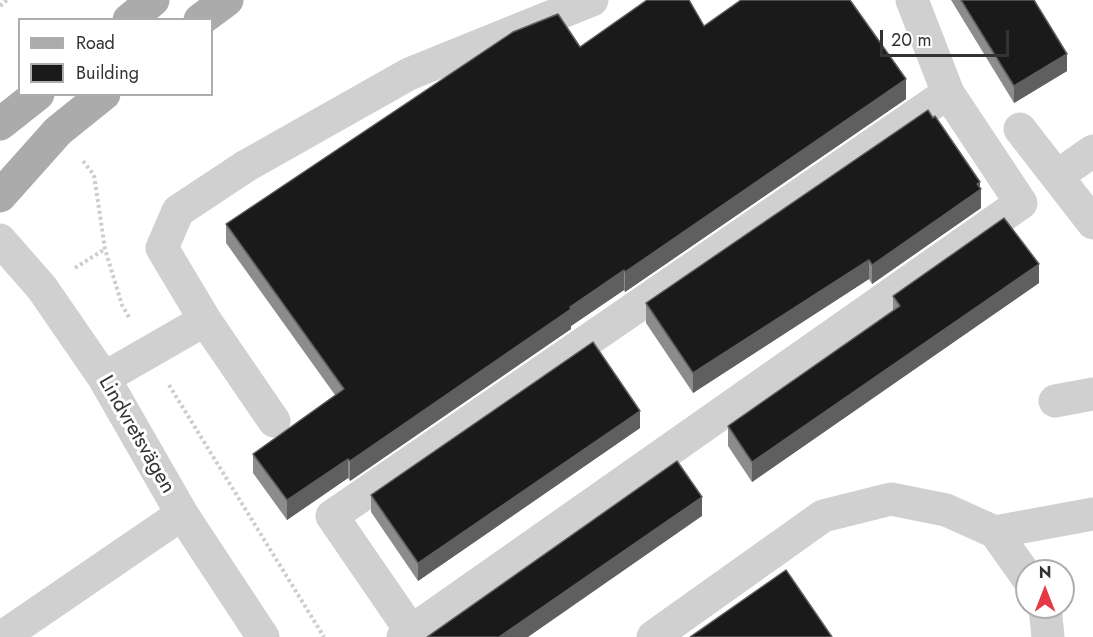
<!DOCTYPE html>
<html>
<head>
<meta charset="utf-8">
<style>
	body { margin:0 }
	#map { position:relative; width:1093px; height:637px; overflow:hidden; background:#fff; font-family:Jost,sans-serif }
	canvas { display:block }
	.legend { position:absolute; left:18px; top:18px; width:195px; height:78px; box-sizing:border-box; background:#fff; border:2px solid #adadad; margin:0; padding:8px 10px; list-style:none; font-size:18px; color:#333 }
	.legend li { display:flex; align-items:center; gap:12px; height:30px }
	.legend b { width:30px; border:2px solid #adadad }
	.north { position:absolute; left:1015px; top:559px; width:60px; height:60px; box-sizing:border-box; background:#fff; border:2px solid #adadad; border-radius:50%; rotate:0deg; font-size:16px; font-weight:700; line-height:24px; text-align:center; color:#333 }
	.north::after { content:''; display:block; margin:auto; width:21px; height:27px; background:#e63946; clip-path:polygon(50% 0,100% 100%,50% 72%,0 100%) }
	.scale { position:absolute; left:880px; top:30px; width:129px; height:27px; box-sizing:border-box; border:3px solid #333; border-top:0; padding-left:8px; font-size:18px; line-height:21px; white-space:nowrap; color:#333; -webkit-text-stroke:4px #fff; paint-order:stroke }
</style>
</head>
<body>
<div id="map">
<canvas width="1093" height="637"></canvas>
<ul class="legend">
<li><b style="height:8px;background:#ababab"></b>Road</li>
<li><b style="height:16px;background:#1a1a1a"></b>Building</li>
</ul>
<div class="north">N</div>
<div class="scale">20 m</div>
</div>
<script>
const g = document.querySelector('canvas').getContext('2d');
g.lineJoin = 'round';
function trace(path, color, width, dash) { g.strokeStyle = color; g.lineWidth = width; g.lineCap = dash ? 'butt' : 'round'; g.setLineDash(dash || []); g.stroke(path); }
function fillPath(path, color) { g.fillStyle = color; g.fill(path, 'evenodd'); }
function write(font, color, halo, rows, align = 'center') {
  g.font = font + ' Jost,sans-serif'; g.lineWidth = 6; g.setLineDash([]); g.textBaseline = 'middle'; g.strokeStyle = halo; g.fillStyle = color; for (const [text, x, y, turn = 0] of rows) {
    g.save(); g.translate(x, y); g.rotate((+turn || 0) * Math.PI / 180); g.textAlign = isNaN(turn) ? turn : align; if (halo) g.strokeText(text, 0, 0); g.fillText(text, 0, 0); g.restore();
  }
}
trace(new Path2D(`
	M 0,6 L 7,0
	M 83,161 L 94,175 L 105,249 L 122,305 L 130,319
	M 75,268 L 105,249
	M 169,385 L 324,637`), '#cdcdcd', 4, [3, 3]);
trace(new Path2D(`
	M 1020,129 L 1093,223
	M 1057,176 L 1093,151
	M 0,240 L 42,288 L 104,378 L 182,514 L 263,637
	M 104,378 L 205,320
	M 1055,401 L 1093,394
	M 274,421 L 205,320 L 162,248 L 178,211 L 246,166 L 409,74 L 592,0
	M 995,532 L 1093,514
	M 1045,607 L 1048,637
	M 411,631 L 332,516 L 948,93
	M 2,637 L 182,514
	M 403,637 L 1021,203 L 948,93 L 912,0
	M 653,637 L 823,516 L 891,499 L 946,510 L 995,532 L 1027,577`), '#d0d0d0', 33);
trace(new Path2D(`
	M 129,20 L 153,0
	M 200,20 L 227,0
	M 0,124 L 38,94
	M 0,196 L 58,131 L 104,94`), '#ababab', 33);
fillPath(new Path2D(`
	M 951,0 L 1034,0 L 1067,71 L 1014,103 Z
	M 704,26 L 906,99 L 625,292 L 624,290 L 571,326 L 571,329 L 350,481 L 348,478 L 287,520 L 253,473 L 253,454 L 335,395 L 226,243 L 226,224 Z
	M 980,187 L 981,208 L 872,284 L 869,279 L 693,393 L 646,323 L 646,303 Z
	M 1039,283 L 752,482 L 728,446 L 728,426 L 893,310 L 893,296 Z
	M 640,428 L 418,581 L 371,512 L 371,495 Z`), '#8c8c8c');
fillPath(new Path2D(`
	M 1067,54 L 1067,71 L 1014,103 L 1014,86 Z
	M 906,79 L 906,99 L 625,292 L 625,272 Z
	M 980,182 L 980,189 L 981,189 L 981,208 L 872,284 L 872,265 Z
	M 869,260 L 869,279 L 693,393 L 693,373 Z
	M 1039,264 L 1039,283 L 752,482 L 752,462 Z
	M 624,270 L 624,290 L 571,326 L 571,329 L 350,481 L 350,461 Z
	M 640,411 L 640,428 L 418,581 L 418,563 Z
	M 348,459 L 348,478 L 287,520 L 287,500 Z
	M 702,497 L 702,516 L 528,637 L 499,637 Z`), '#5f5f5f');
const building = new Path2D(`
	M 647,0 L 689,0 L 704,26 L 741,0 L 850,0 L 906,79 L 625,272 L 624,270 L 570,307 L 571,309 L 350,461 L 348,459 L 287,500 L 253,454 L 344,389 L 226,224 L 513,32 L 558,14 L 580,47 Z
	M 961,0 L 1034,0 L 1067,54 L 1014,86 Z
	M 928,110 L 933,118 L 935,116 L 980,182 L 977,184 L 981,189 L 872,265 L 869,260 L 693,373 L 646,303 Z
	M 1004,218 L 1039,264 L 752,462 L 728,426 L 900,306 L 893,296 Z
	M 593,342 L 640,411 L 418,563 L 371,495 Z
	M 677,461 L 702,497 L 499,637 L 427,637 Z
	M 786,570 L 832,637 L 690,637 Z`);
fillPath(building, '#1a1a1a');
trace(building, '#5f5f5f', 1.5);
write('21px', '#333', '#fff', [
	["Lindvretsvägen",136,435,60]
]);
</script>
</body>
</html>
